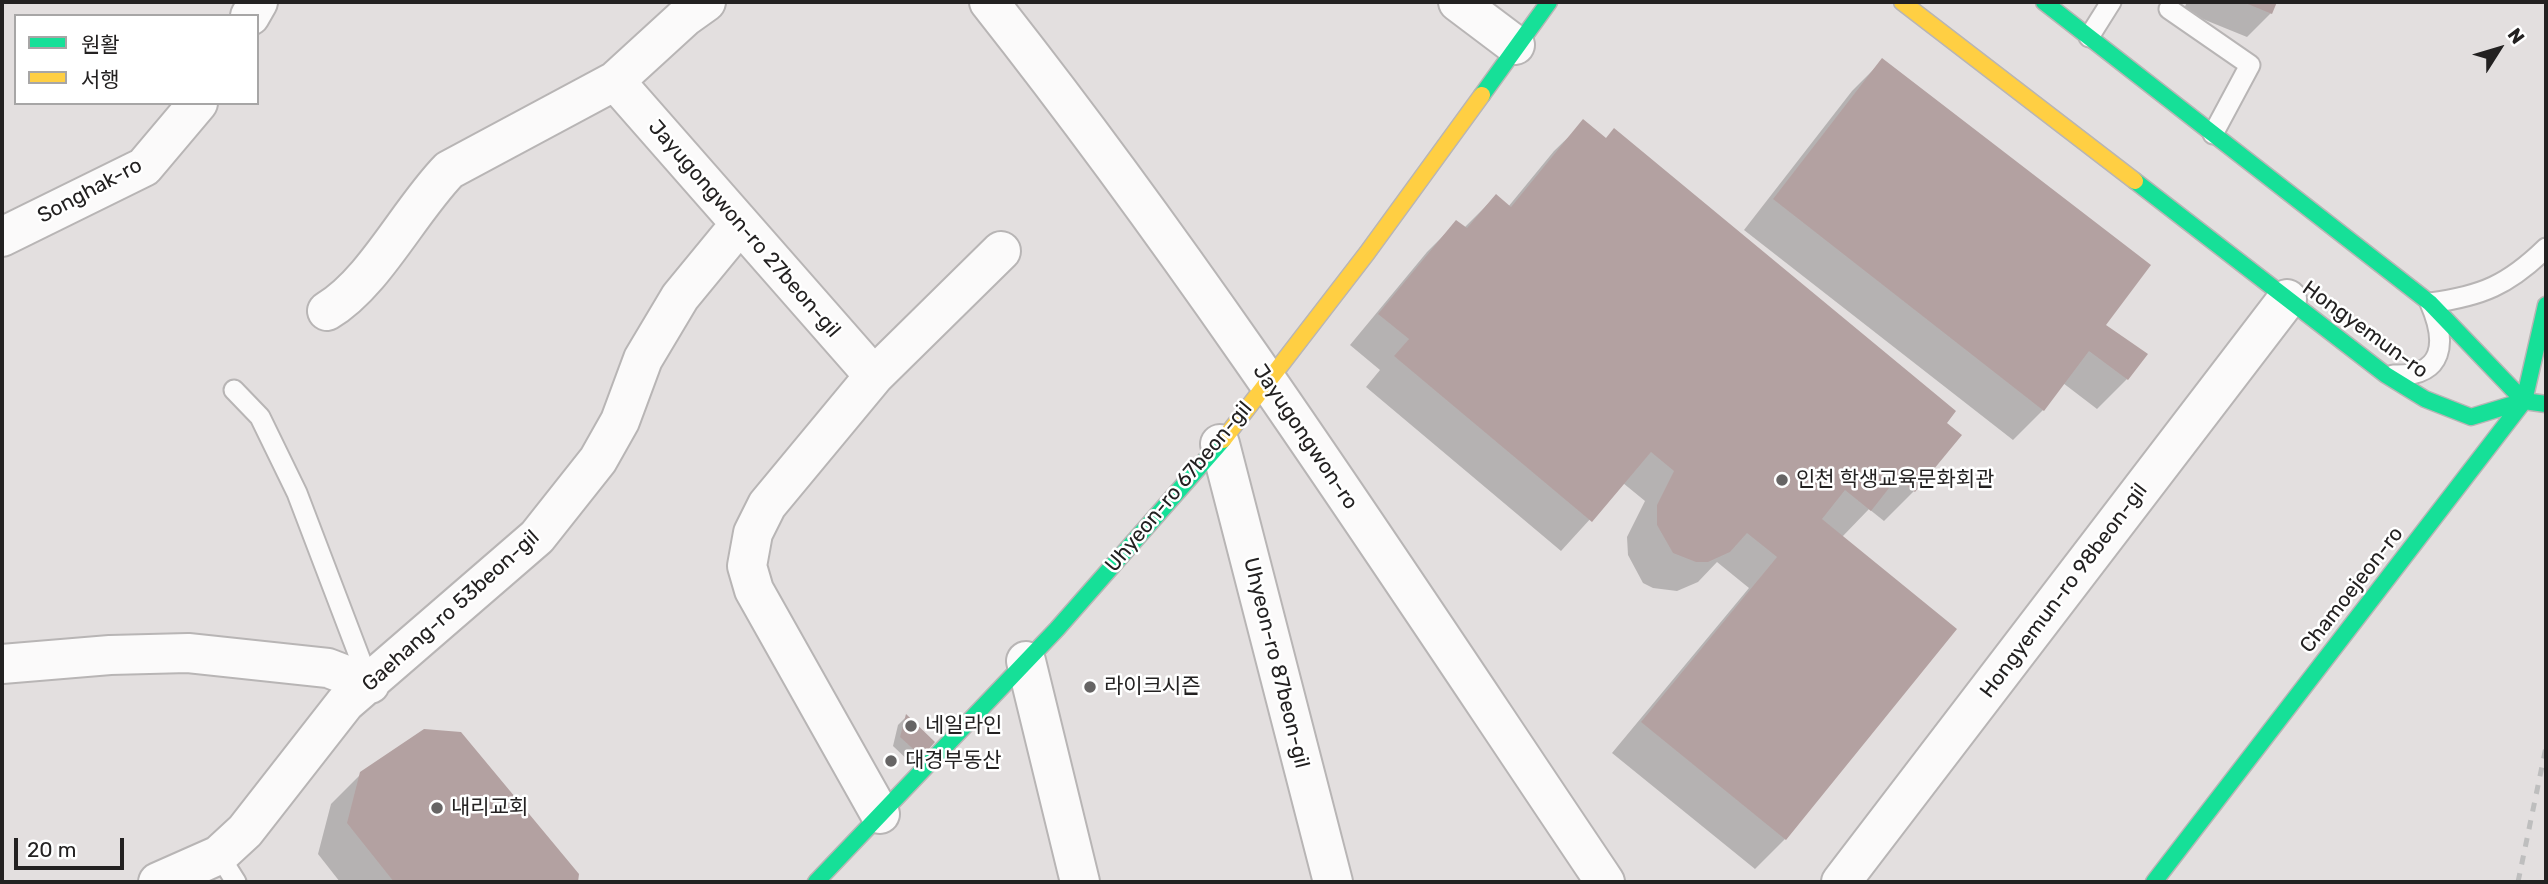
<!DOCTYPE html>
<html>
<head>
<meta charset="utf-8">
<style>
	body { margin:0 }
	#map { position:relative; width:2548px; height:884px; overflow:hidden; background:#e3dfdf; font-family:Rubik,"Noto Sans KR",sans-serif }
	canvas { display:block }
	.frame { position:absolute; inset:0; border:4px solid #232121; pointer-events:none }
	.legend { position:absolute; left:14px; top:14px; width:245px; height:91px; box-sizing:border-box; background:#fff; border:2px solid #a7a6a6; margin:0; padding:9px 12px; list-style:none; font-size:21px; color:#232121 }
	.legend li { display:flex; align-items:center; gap:14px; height:35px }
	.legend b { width:35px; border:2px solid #a7a6a6 }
	.north { position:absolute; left:2464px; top:14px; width:70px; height:70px; -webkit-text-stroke:5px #fff; paint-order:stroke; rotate:53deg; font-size:19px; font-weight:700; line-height:28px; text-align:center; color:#232121 }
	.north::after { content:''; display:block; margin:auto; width:24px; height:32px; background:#232121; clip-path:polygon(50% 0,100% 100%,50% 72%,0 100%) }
	.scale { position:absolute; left:14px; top:838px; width:110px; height:32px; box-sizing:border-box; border:4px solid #232121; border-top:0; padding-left:9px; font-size:21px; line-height:24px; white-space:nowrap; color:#232121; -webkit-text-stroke:5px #fff; paint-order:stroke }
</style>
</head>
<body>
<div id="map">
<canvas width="2548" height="884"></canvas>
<div class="frame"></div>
<ul class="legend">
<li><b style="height:9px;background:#16e098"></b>원활</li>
<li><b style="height:9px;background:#ffcf43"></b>서행</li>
</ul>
<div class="north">N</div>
<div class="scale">20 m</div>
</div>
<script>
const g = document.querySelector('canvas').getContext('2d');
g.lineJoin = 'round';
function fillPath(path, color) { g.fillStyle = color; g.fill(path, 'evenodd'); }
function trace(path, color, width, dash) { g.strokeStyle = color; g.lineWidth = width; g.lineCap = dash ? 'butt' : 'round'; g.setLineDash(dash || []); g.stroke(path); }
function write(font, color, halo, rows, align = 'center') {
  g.font = font + ' Rubik,"Noto Sans KR",sans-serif'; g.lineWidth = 5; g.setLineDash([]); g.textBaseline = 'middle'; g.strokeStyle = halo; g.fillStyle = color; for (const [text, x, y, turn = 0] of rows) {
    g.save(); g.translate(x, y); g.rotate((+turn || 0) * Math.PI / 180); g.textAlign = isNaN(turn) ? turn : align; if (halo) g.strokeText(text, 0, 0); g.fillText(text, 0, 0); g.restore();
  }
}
fillPath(new Path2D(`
	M 2187,2 L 2275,2 L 2271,13 L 2247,37 L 2183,11 Z
	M 1882,61 L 2104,325 L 2127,379 L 2097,409 L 2063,383 L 2043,410 L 2013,440 L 1744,230 L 1852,91 Z
	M 1584,122 L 1959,436 L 1914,491 L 1884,521 L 1869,509 L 1842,537 L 1785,839 L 1755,869 L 1612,753 L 1749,588 L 1717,562 L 1698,582 L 1677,591 L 1653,588 L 1643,583 L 1628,555 L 1627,537 L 1645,501 L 1623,483 L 1561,551 L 1366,387 L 1380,370 L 1350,345 L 1427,252 L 1457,222 L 1464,228 L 1496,196 L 1508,207 L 1554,151 Z
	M 906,717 L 933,742 L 912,764 L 893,746 L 898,725 Z
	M 362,773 L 577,874 L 576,882 L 340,882 L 318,854 L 331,804 Z`), '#0003');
fillPath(new Path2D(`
	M 2243,2 L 2277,2 L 2272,14 Z
	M 1882,58 L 2151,265 L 2106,325 L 2148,354 L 2128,380 L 2089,351 L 2044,411 L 1773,199 Z
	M 1583,119 L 1606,138 L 1614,128 L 1956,411 L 1947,423 L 1962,435 L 1915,492 L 1897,478 L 1871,511 L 1845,490 L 1822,519 L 1957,629 L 1786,840 L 1641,722 L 1777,557 L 1747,533 L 1730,552 L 1708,562 L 1696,562 L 1673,553 L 1657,525 L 1657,505 L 1674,471 L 1651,452 L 1592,522 L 1394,356 L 1409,339 L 1378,314 L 1456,220 L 1467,228 L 1496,194 L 1511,207 Z
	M 906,714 L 935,742 L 922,757 L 900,737 Z
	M 424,729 L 461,732 L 579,874 L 578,882 L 394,882 L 347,823 L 360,772 Z`), '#b3a1a1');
const lane = new Path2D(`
	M 2169,9 L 2250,65 L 2213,134
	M 2089,37 L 2111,2
	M 2393,375 C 2445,377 2447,342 2430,303 C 2482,296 2508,285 2546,248
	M 234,390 L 260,417 L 297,493 L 369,682
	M 219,855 L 236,882`);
const street = new Path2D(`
	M 989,2 C 1211,283 1405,585 1605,882
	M 1458,2 L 1515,45
	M 250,16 L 258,2
	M 615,81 L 874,376
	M 2,237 L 144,167 L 198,103
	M 327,311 C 374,283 409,211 449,170 L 615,81 L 685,17 L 706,2
	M 1220,444 L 1333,882
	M 1026,661 L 1080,882
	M 2,664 L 110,655 L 188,653 L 328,668 L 370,684
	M 880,814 L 754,590 L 747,566 L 753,533 L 767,505 L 874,376 L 1001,251
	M 158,882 L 219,855 L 245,831 L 345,703 L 537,537 L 598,460 L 620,421 L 643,359 L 680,297 L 740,224
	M 1841,882 L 2287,299`);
const fast = new Path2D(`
	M 2044,2 L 2430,303 L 2524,401
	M 1482,95 L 1549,2
	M 2135,181 L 2386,375 L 2425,399 L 2471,417 L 2524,401 L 2546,404
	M 816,882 L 1057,629 L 1223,440
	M 2154,882 L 2524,401 L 2546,305`);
const slow = new Path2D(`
	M 1902,2 L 2135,181
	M 1223,440 L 1367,253 L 1482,95`);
trace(lane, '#b8b5b5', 23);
trace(street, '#b8b5b5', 42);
trace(fast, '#b8b5b5', 19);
trace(slow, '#b8b5b5', 19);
trace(lane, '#fbfafa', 19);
trace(street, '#fbfafa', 38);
trace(fast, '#16e098', 16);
trace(slow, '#ffcf43', 16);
trace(new Path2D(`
	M 2518,882 L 2546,747`), '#bebebe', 5, [9, 9]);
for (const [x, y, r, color] of [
	[1782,480,7,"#666464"],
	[1090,687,7,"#666464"],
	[911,726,7,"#666464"],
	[891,761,7,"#666464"],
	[437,808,7,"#666464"]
]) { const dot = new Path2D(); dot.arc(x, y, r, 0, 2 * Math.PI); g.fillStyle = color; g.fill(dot); trace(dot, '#fff', 2.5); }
write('21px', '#232121', '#fff', [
	["Songhak-ro",90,191,-28],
	["Jayugongwon-ro 27beon-gil",744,229,49],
	["Hongyemun-ro",2365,330,36],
	["Jayugongwon-ro",1305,437,56],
	["Uhyeon-ro 67beon-gil",1179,487,-50],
	["Chamoejeon-ro",2352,590,-52],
	["Hongyemun-ro 98beon-gil",2064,591,-53],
	["Gaehang-ro 53beon-gil",451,611,-42],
	["Uhyeon-ro 87beon-gil",1276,663,76]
]);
write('21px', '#232121', '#fff', [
	["인천 학생교육문화회관",1796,480],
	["라이크시즌",1104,687],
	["네일라인",925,726],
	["대경부동산",905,761],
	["내리교회",451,808]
], 'left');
</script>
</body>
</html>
